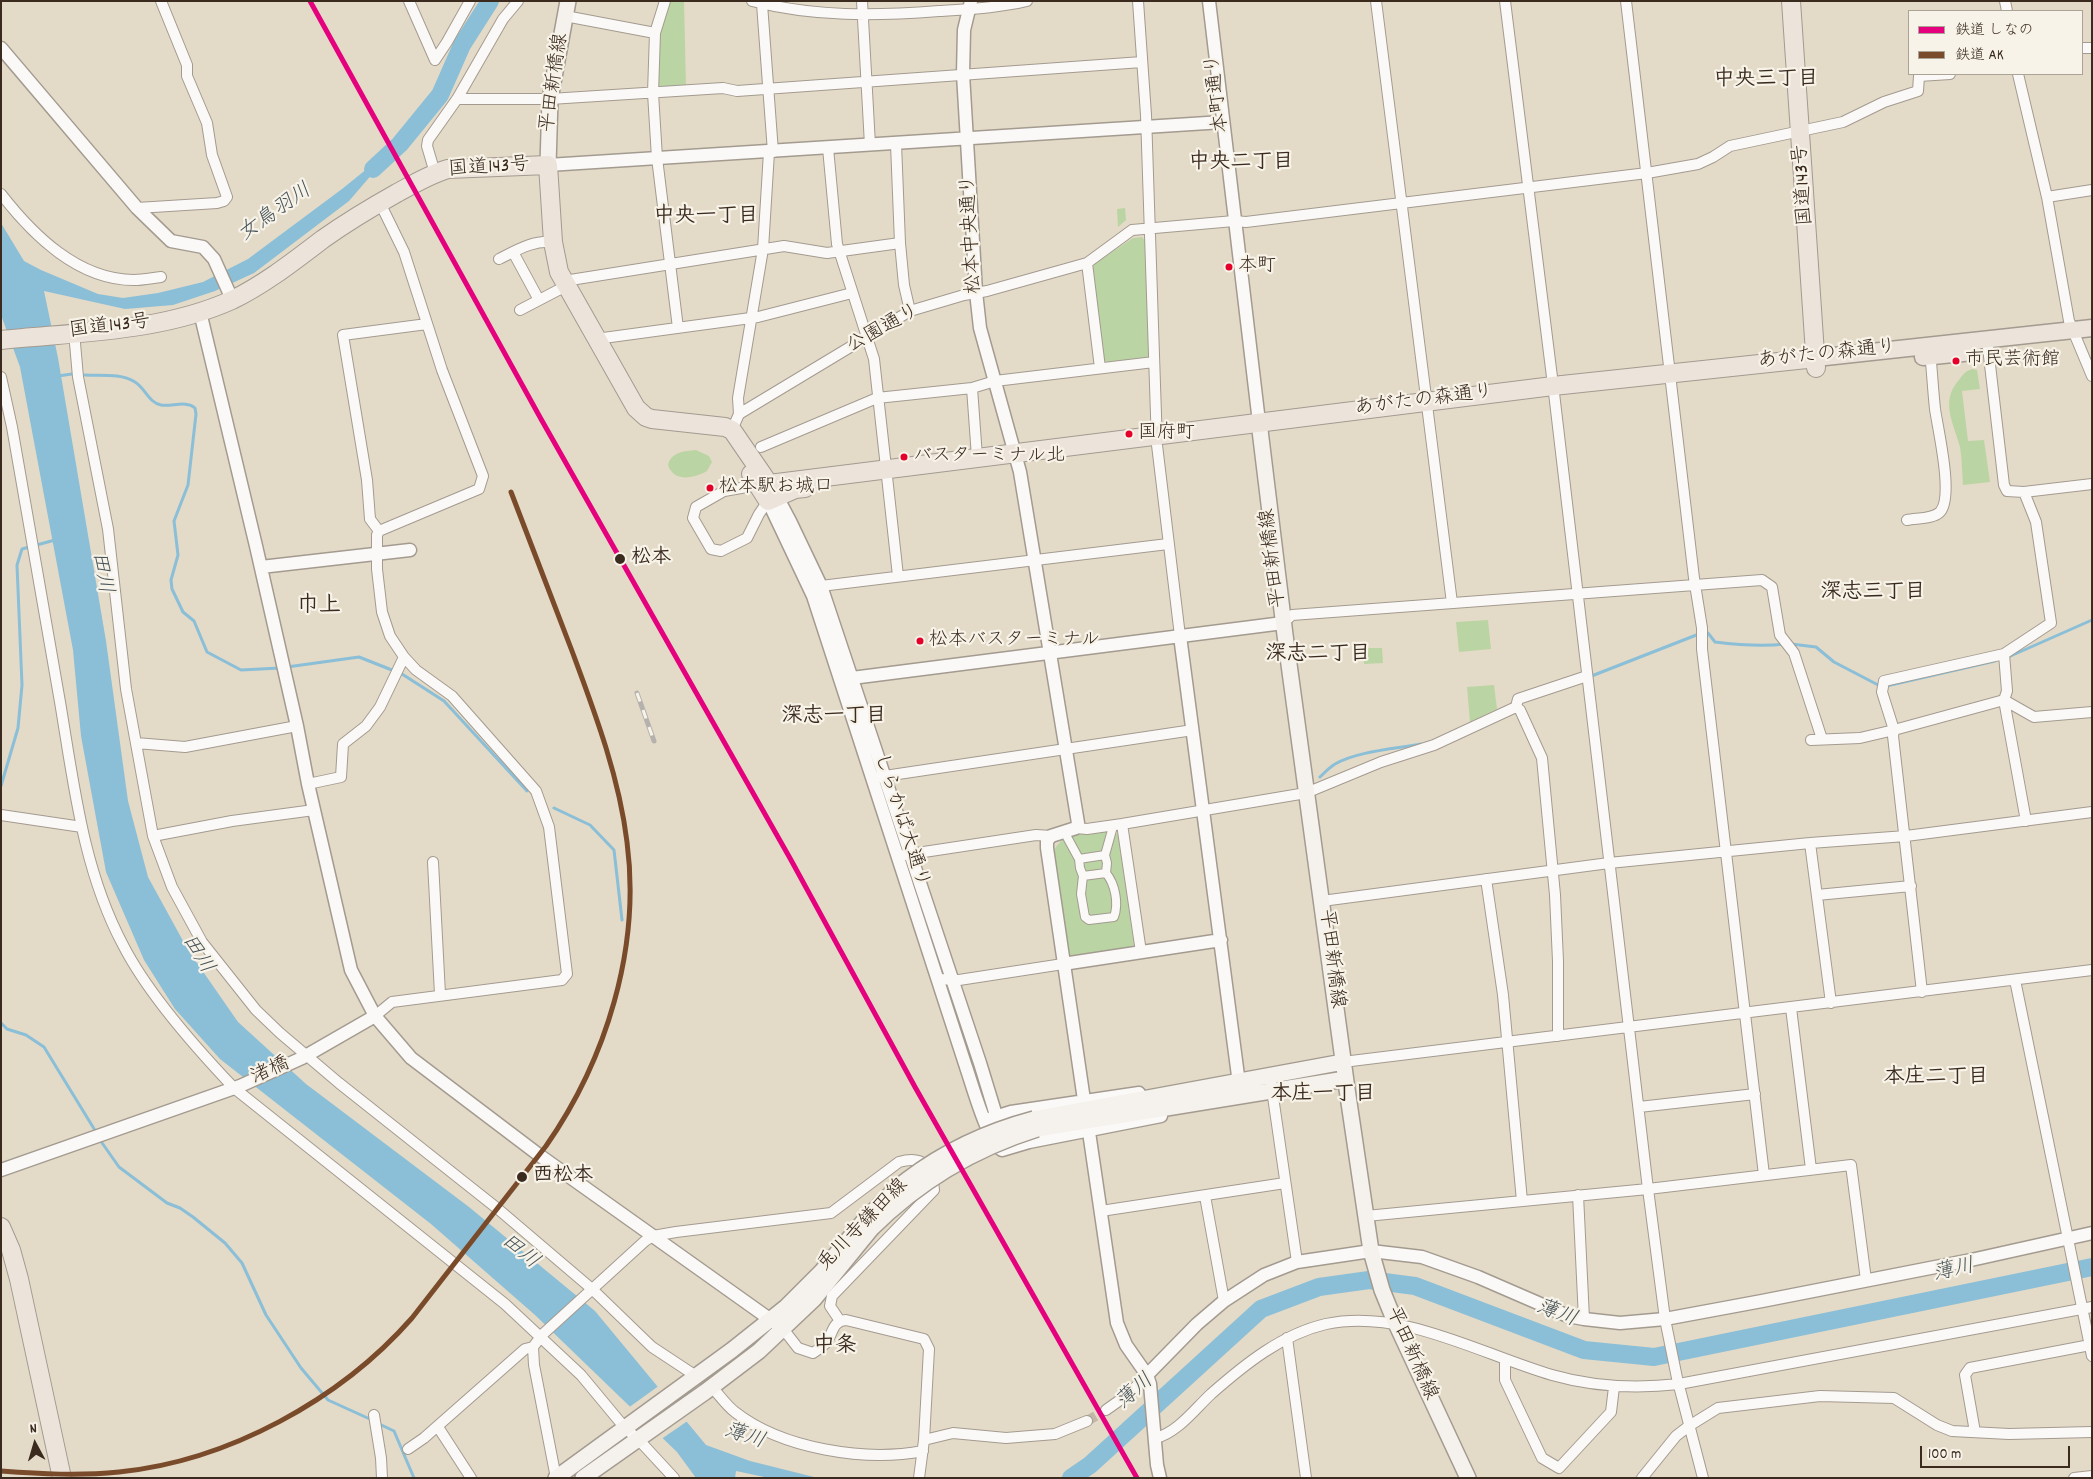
<!DOCTYPE html>
<html>
<head>
<meta charset="utf-8">
<style>
	body { margin:0 }
	#map { position:relative; width:2093px; height:1479px; overflow:hidden; background:#e4dac8; font-family:Dekko,"Klee One",sans-serif }
	canvas { display:block }
	.frame { position:absolute; inset:0; border:2px solid #3b2a1e; pointer-events:none }
	.legend { position:absolute; left:1908px; top:10px; width:175px; height:65px; box-sizing:border-box; background:#f7f3e8; border:1px solid #aca397; margin:0; padding:6px 9px; list-style:none; font-size:15px; color:#3b2a1e }
	.legend li { display:flex; align-items:center; gap:10px; height:25px }
	.legend b { width:25px; border:1px solid #aca397 }
	.north { position:absolute; left:10px; top:1419px; width:50px; height:50px; -webkit-text-stroke:4px #f7f3e8; paint-order:stroke; rotate:354deg; font-size:14px; font-weight:700; line-height:20px; text-align:center; color:#3b2a1e }
	.north::after { content:''; display:block; margin:auto; width:18px; height:22px; background:#3b2a1e; clip-path:polygon(50% 0,100% 100%,50% 72%,0 100%) }
	.scale { position:absolute; left:1920px; top:1446px; width:150px; height:22px; box-sizing:border-box; border:2px solid #3b2a1e; border-top:0; padding-left:6px; font-size:15px; line-height:18px; white-space:nowrap; color:#3b2a1e; -webkit-text-stroke:4px #f7f3e8; paint-order:stroke }
</style>
</head>
<body>
<div id="map">
<canvas width="2093" height="1479"></canvas>
<div class="frame"></div>
<ul class="legend">
<li><b style="height:6px;background:#e5007d"></b>鉄道 しなの</li>
<li><b style="height:6px;background:#7a4b2a"></b>鉄道 AK</li>
</ul>
<div class="north">N</div>
<div class="scale">100 m</div>
</div>
<script>
const g = document.querySelector('canvas').getContext('2d');
g.lineJoin = 'round';
function fillPath(path, color) { g.fillStyle = color; g.fill(path, 'evenodd'); }
function trace(path, color, width, dash) { g.strokeStyle = color; g.lineWidth = width; g.lineCap = dash ? 'butt' : 'round'; g.setLineDash(dash || []); g.stroke(path); }
function write(font, color, halo, rows, align = 'center') {
  g.font = font + ' Dekko,"Klee One",sans-serif'; g.lineWidth = 4.5; g.setLineDash([]); g.textBaseline = 'middle'; g.strokeStyle = halo; g.fillStyle = color; for (const [text, x, y, turn = 0] of rows) {
    g.save(); g.translate(x, y); g.rotate((+turn || 0) * Math.PI / 180); g.textAlign = isNaN(turn) ? turn : align; if (halo) g.strokeText(text, 0, 0); g.fillText(text, 0, 0); g.restore();
  }
}
fillPath(new Path2D(`
	M 669,1 L 684,1 L 686,87 L 662,88 L 658,85 L 660,34 Z
	M 1125,208 L 1126,220 L 1118,227 L 1117,209 Z
	M 1142,237 L 1146,242 L 1150,354 L 1146,358 L 1107,362 L 1103,360 L 1092,270 L 1094,264 L 1133,238 Z
	M 1972,369 L 1977,370 L 1980,389 L 1962,391 L 1968,441 L 1984,440 L 1990,482 L 1963,485 C 1962,473 1962,459 1960,447 C 1954,424 1940,402 1958,381 C 1962,376 1965,371 1972,369 Z
	M 696,450 L 709,456 L 712,462 L 707,471 C 695,478 674,483 668,465 C 671,452 685,451 696,450 Z
	M 1488,620 L 1491,649 L 1459,652 L 1456,622 Z
	M 1356,648 L 1382,648 L 1383,663 L 1364,664 L 1364,655 L 1356,655 Z
	M 1494,685 L 1497,709 L 1470,722 L 1467,687 Z
	M 1113,830 L 1118,835 L 1134,945 L 1129,949 L 1073,958 L 1067,954 L 1053,854 C 1059,830 1093,833 1113,830 Z`), '#bad5a3');
fillPath(new Path2D(`
	M 399,143 L 349,201 L 254,273 L 215,291 L 173,305 L 125,309 L 44,291 L 58,358 L 106,641 L 128,801 L 148,877 L 188,950 L 238,1022 L 306,1084 L 469,1207 L 595,1311 L 706,1445 L 750,1461 L 818,1478 L 769,1478 L 736,1471 L 735,1478 L 696,1478 L 677,1452 L 535,1315 L 431,1224 L 220,1059 L 175,1009 L 144,960 L 106,872 L 81,736 L 73,650 L 20,367 L 1,315 L 1,223 L 24,261 L 41,270 L 98,294 L 123,298 L 158,293 L 203,282 L 248,259 L 342,189 Z`), '#8abfd7');
fillPath(new Path2D(`
	M 660,1385 L 689,1420 L 660,1440 L 628,1408 Z`), '#e4dac8');
trace(new Path2D(`
	M 85,375 C 102,376 120,373 135,382 C 145,388 149,403 161,405 C 172,407 186,400 195,408 L 196,414 L 188,485 L 174,521 L 178,555 L 171,580 L 172,589 L 183,612 L 194,621 L 207,652 L 241,670 L 280,668
	M 58,376 L 72,374
	M 1791,644 L 1816,647 L 1834,662 L 1882,687 L 1995,661
	M 2006,658 L 2092,620
	M 287,667 L 359,657 L 402,674 L 444,701 L 527,791
	M 1589,677 L 1699,634 L 1708,633 L 1715,642 C 1739,645 1761,647 1785,644
	M 1320,777 C 1325,772 1330,767 1335,764 C 1358,751 1395,749 1421,744
	M 1,786 L 18,728 L 22,685 L 17,565 L 22,549 L 55,540
	M 554,808 L 590,825 L 614,850 L 622,920
	M 1,1023 L 7,1029 L 26,1035 L 44,1047 L 96,1132
	M 100,1140 L 119,1167 L 167,1203 L 180,1208 L 193,1217 L 225,1243 L 242,1263 L 266,1315 L 301,1368 L 328,1400 L 372,1420
	M 377,1423 L 394,1431 L 414,1478`), '#8abfd7', 3);
trace(new Path2D(`
	M 373,169 L 400,144 L 440,95 L 462,45 L 490,1
	M 1071,1478 L 1090,1465 L 1261,1309 L 1319,1287 L 1369,1280 L 1415,1286 L 1584,1350 L 1654,1357 L 2092,1267`), '#8abfd7', 18);
trace(new Path2D(`
	M 1087,1421 L 1106,1410`), '#c2b7a6', 10, [10, 5]);
const pedestrian = new Path2D(`
	M 1067,837 L 1079,859 L 1105,855 L 1112,830
	M 1079,859 L 1080,868 L 1083,876 L 1106,873 L 1107,863 L 1105,855
	M 1083,876 L 1081,894 L 1085,917 L 1089,920 L 1114,917 C 1119,903 1115,884 1106,873`);
const minor = new Path2D(`
	M 409,1 L 435,60
	M 665,1 L 655,33 L 653,93 L 657,158 L 678,328
	M 752,1 C 814,17 875,16 939,11 C 968,9 998,8 1027,1
	M 862,1 L 870,145
	M 1138,1 L 1146,115 L 1157,445 L 1180,636
	M 1376,1 L 1452,603
	M 1505,1 L 1554,393 L 1648,1189 L 1665,1319 L 1677,1378 L 1703,1478
	M 1626,1 L 1694,578 L 1702,628 L 1702,649 L 1764,1175
	M 2005,1 L 2007,11
	M 762,4 L 773,152
	M 565,16 L 655,33
	M 2082,48 L 2092,48
	M 435,60 L 447,42 L 470,1
	M 2018,74 L 2047,197 L 2069,321 L 2092,376
	M 457,99 L 550,99 L 723,88 L 737,91 L 1142,62
	M 896,144 L 900,243 L 904,285 L 910,311
	M 828,148 L 837,244 L 874,359 L 898,576
	M 435,173 L 427,146 L 428,140 L 457,99 L 503,19 L 518,1
	M 1,194 C 33,235 78,280 134,280 C 143,280 152,278 161,277
	M 2047,197 L 2092,190
	M 137,208 L 217,203 L 224,201 L 227,197 L 212,155 L 207,123 L 187,76 L 187,65 L 161,1
	M 513,252 L 539,300
	M 499,259 C 517,250 533,240 553,242
	M 1087,263 L 1100,368
	M 564,281 L 784,246 L 827,253 L 900,243
	M 520,310 L 566,286
	M 74,332 L 78,377 L 108,529 L 126,689 L 153,836 L 172,887 L 202,942 L 256,1010 L 280,1033 L 339,1083 L 498,1209 L 592,1289 L 652,1347 L 696,1376
	M 596,339 L 758,317 L 852,293
	M 1987,339 L 2004,485 L 2007,491 L 2024,492 L 2092,484
	M 1,377 L 12,427 C 28,518 44,610 60,702 C 74,785 83,870 123,945 C 148,994 196,1048 234,1088 L 505,1304 L 581,1375 L 625,1428 L 638,1439 L 674,1478
	M 972,388 L 977,457
	M 739,414 L 738,398 L 763,249 L 769,152
	M 729,433 L 732,430 L 739,414 L 910,311 L 964,295 L 987,291 L 1087,263 L 1132,230 L 1234,221 L 1246,222 L 1647,173 L 1698,164 L 1713,157 L 1730,146 L 1843,122 L 1884,102 L 1918,91 L 1919,76 L 1950,74
	M 761,447 L 877,398 L 972,388 L 995,381 L 1154,362
	M 758,485 L 724,491 L 696,507 L 693,518 L 711,549 L 721,551 L 747,538 L 759,514 L 768,501
	M 1907,520 C 1917,518 1933,519 1940,512 C 1954,497 1938,430 1935,409 C 1933,390 1932,371 1930,351
	M 379,531 L 370,519 L 367,480 L 343,335 L 427,324
	M 821,586 L 1168,544
	M 1283,623 L 1292,615 L 1762,580 L 1772,587 L 1780,635 L 1794,653 L 1822,739
	M 2004,654 L 2007,691 L 2004,700 L 2026,821
	M 1516,707 L 1520,710 L 1542,758 L 1555,895 L 1558,961 L 1558,1036
	M 1516,707 L 1518,699 L 1587,676
	M 1811,740 L 1860,738 L 1894,730 L 2004,700 L 2034,717 L 2092,712
	M 136,743 L 185,747 L 297,726
	M 878,777 L 1193,730
	M 308,784 L 341,777 L 343,744 L 366,726 L 380,707 L 404,657
	M 1,815 L 82,827
	M 1122,824 L 1141,952
	M 1076,828 L 1087,829 L 1122,824 L 1306,793 L 1381,762 L 1434,745 L 1516,707
	M 153,836 L 232,821 L 314,810
	M 1810,843 L 1831,1003
	M 904,855 L 1036,835 L 1051,836
	M 433,862 L 440,994
	M 1486,879 L 1503,995 L 1522,1201
	M 1817,895 L 1911,886
	M 1322,901 L 1609,863 L 1810,843 L 1906,836 L 2092,812
	M 938,979 L 959,980 L 1063,964
	M 2015,980 L 2092,1356
	M 1922,992 L 1893,736 L 1894,730 L 1882,692 L 1884,681 L 2004,654 L 2051,623 L 2036,522 L 2024,492
	M 1791,1008 L 1811,1169
	M 375,1016 L 392,1002 L 562,980 L 567,974 L 549,827 L 536,791 L 452,696 L 416,670 L 404,657 L 390,636 L 382,612 L 377,569 L 377,535 L 379,531 L 479,489 L 483,476 L 442,370 L 404,252 L 380,203
	M 1343,1062 L 2092,970
	M 1270,1076 L 1297,1262
	M 1639,1107 L 1755,1094
	M 1578,1195 L 1584,1319
	M 1205,1196 L 1224,1301
	M 1101,1211 L 1285,1183
	M 1366,1216 L 1648,1189 L 1851,1165 L 1866,1280
	M 784,1330 L 798,1348 L 813,1353 C 818,1350 822,1347 826,1343 C 833,1334 832,1321 846,1320 L 924,1339 L 929,1349 L 924,1440 L 919,1478
	M 1287,1338 L 1306,1478
	M 533,1347 L 534,1365 L 556,1478
	M 1505,1360 L 1505,1380 L 1542,1458 L 1559,1468 L 1611,1412 L 1614,1387
	M 712,1387 C 719,1395 727,1406 735,1412 C 782,1449 866,1462 923,1451
	M 1106,1410 L 1130,1393 L 1147,1375
	M 374,1415 L 381,1458 L 382,1478
	M 438,1427 L 471,1478
	M 1975,1432 L 1965,1375 L 1970,1368 L 2090,1345
	M 1156,1438 C 1178,1432 1194,1410 1211,1394 C 1244,1365 1282,1334 1326,1324 C 1402,1308 1480,1354 1552,1375 C 1594,1387 1635,1389 1679,1384 L 2092,1307
	M 924,1440 L 953,1433 L 1006,1438 L 1055,1434 L 1087,1421
	M 408,1449 L 424,1438 L 525,1349 L 533,1347 L 543,1334 L 645,1241 L 653,1236 L 676,1232 L 831,1213 L 899,1162 C 924,1155 932,1167 934,1190 L 832,1296 L 830,1306 L 840,1321
	M 1642,1478 L 1676,1436 L 1689,1426 L 1718,1408 L 1820,1396 L 1894,1398 L 1937,1425 L 1952,1431 L 2009,1434 L 2092,1432
	M 2074,1478 L 2092,1476`);
const tertiary = new Path2D(`
	M 971,1 L 964,30 L 963,74 L 976,292 L 980,328 L 1020,472 L 1078,823 L 1076,828 L 1051,836 L 1047,841 L 1047,848 L 1084,1100
	M 1209,1 L 1259,422
	M 1,48 L 137,208 L 171,241 L 203,247 L 214,259 L 232,299
	M 548,165 L 1223,122
	M 200,312 L 256,546 L 297,726 L 308,784 L 351,970 L 375,1016 L 411,1058 L 539,1155 L 778,1325
	M 774,491 L 790,521 L 821,586 L 980,1063 L 1003,1138
	M 768,501 L 813,596 L 966,1067 C 972,1084 988,1143 1002,1150 L 1029,1142 L 1161,1116
	M 261,567 L 410,550
	M 1180,636 L 1240,1091
	M 844,679 L 1283,623
	M 1063,964 L 1221,940
	M 989,1119 L 1011,1112 L 1139,1093
	M 1089,1132 L 1117,1323 L 1126,1345 L 1147,1375 L 1150,1384 L 1157,1465 L 1160,1478
	M 1,1170 L 240,1086 L 302,1058 L 375,1016
	M 1147,1375 L 1197,1324 L 1224,1301 L 1264,1275 L 1297,1262 L 1371,1251 L 1422,1257 L 1478,1277 L 1568,1316 L 1584,1319 L 1620,1323 L 1665,1319 L 1762,1301 L 1971,1260 L 2092,1233`);
const secondary = new Path2D(`
	M 548,165 L 550,99 L 568,1
	M 1259,422 L 1285,635 L 1347,1089 L 1371,1251 L 1382,1290 L 1393,1317 L 1468,1478
	M 1034,1119 L 1343,1062
	M 1037,1129 L 1345,1079
	M 556,1478 L 732,1350 L 786,1307 L 822,1271 L 863,1222
	M 583,1478 L 705,1392 L 759,1351 L 814,1299 L 871,1229`);
const primary = new Path2D(`
	M 1923,357 L 1973,352
	M 1816,358 L 2092,328`);
const trunk = new Path2D(`
	M 1791,1 L 1816,368
	M 1,340 C 78,332 161,332 232,300 C 265,284 294,261 323,239 C 347,222 372,207 397,193 C 414,184 430,174 448,169 L 548,165 L 553,242 L 559,272 L 636,408 L 646,417 L 652,419 L 725,427 L 732,430 L 769,484 L 1553,386 L 1816,358
	M 751,474 L 768,501 L 795,489 L 805,488
	M 1,1227 L 11,1250 L 19,1279 L 62,1478`);
trace(pedestrian, '#a39b90', 10);
trace(minor, '#a39b90', 12);
trace(tertiary, '#a39b90', 15);
trace(secondary, '#a39b90', 18);
trace(primary, '#a39b90', 19);
trace(trunk, '#a39b90', 20);
trace(pedestrian, '#fbf9f7', 8);
trace(minor, '#fbf9f7', 10);
trace(tertiary, '#fbf9f7', 12);
trace(secondary, '#f5f1ec', 15);
trace(primary, '#ece3db', 16);
trace(trunk, '#ece3db', 18);
const rail = new Path2D(`
	M 637,693 L 654,741`);
trace(rail, '#b5b2ae', 5);
trace(rail, '#f7f3e8', 3, [9]);
const secondaryBridge = new Path2D(`
	M 863,1222 C 877,1208 891,1192 907,1180 C 945,1151 989,1131 1034,1119
	M 871,1229 C 918,1182 973,1149 1037,1129`);
trace(secondaryBridge, '#a39b90', 18, []);
trace(secondaryBridge, '#f5f1ec', 15);
trace(new Path2D(`
	M 310,1 L 541,419 L 791,860 L 915,1087 L 1137,1478`), '#e5007d', 5);
trace(new Path2D(`
	M 1,1471 C 41,1474 79,1476 119,1472 C 228,1461 340,1400 412,1318 L 546,1146 C 606,1060 641,948 627,842 C 619,776 595,713 572,651 C 552,598 531,545 511,492`), '#7a4b2a', 5);
for (const [x, y, r, color] of [
	[1229,267,4.5,"#e4002b"],
	[1956,361,4.5,"#e4002b"],
	[1129,434,4.5,"#e4002b"],
	[904,457,4.5,"#e4002b"],
	[710,488,4.5,"#e4002b"],
	[620,559,6,"#3b2a1e"],
	[920,641,4.5,"#e4002b"],
	[522,1177,6,"#3b2a1e"]
]) { const dot = new Path2D(); dot.arc(x, y, r, 0, 2 * Math.PI); g.fillStyle = color; g.fill(dot); trace(dot, '#f7f3e8', 2); }
write('19px', '#3b2a1e', '#f7f3e8', [
	["本町",1238,267],
	["市民芸術館",1965,361],
	["国府町",1138,434],
	["バスターミナル北",913,457],
	["松本駅お城口",719,488],
	["松本バスターミナル",929,641]
], 'left');
write('20px', '#3b2a1e', '#f7f3e8', [
	["平田新橋線",556,83,-82],
	["本町通り",1219,93,-97],
	["国道143号",489,169,-4],
	["国道143号",1805,185,-94],
	["松本中央通り",973,234,-93],
	["国道143号",110,328,-7],
	["公園通り",884,330,-29],
	["あがたの森通り",1827,356,-6],
	["あがたの森通り",1424,402,-7],
	["平田新橋線",1275,558,-97],
	["しらかば大通り",900,821,72],
	["平田新橋線",1330,959,83],
	["渚橋",271,1072,-24],
	["兎川寺鎌田線",864,1226,-46],
	["平田新橋線",1410,1354,66]
]);
write('bold 20px', '#3b2a1e', '#f7f3e8', [
	["松本",631,559],
	["西松本",533,1177]
], 'left');
write('bold 21px', '#3b2a1e', '#f7f3e8', [
	["中央三丁目",1766,81],
	["中央二丁目",1241,164],
	["中央一丁目",706,218],
	["深志三丁目",1873,594],
	["深志二丁目",1318,656],
	["深志一丁目",834,718],
	["本庄二丁目",1936,1079],
	["本庄一丁目",1323,1096]
]);
write('italic 21px', '#475358', '#f7f3e8', [
	["女鳥羽川",276,214,-35],
	["田川",100,573,80],
	["田川",196,955,58],
	["田川",519,1253,39],
	["薄川",1954,1272,-12],
	["薄川",1556,1315,21],
	["薄川",1136,1393,-42],
	["薄川",744,1438,18]
]);
write('bold 22px', '#3b2a1e', '#f7f3e8', [
	["巾上",319,608],
	["中条",835,1348]
]);
</script>
</body>
</html>
